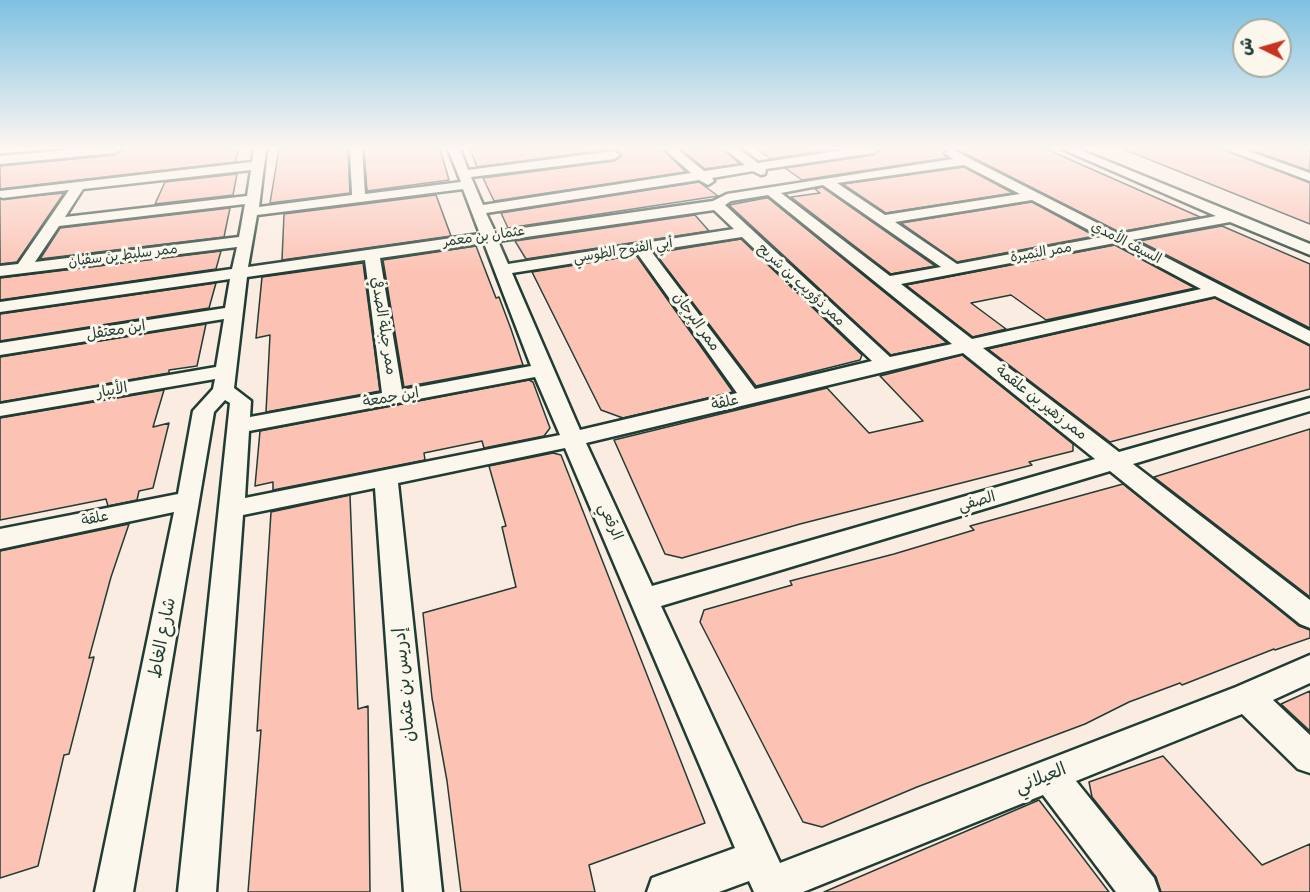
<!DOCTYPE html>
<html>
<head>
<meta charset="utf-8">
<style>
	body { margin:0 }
	#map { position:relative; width:1310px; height:892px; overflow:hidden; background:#fbece1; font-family:Pangolin,"Playpen Sans Arabic",sans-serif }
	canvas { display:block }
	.north { position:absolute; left:1232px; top:18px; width:60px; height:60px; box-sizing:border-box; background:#fbf7ec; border:2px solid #a3ada2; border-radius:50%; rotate:275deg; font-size:16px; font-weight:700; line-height:24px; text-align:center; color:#1f3d34 }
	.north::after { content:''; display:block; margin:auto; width:21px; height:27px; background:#c8321e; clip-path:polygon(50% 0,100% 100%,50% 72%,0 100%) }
</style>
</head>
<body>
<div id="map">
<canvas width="1310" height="892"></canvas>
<div class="north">ش</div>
</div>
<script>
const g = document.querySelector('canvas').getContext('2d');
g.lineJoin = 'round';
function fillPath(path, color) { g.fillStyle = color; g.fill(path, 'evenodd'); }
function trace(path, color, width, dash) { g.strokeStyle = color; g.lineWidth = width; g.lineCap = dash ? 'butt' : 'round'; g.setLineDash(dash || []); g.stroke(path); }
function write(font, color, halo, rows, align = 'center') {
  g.font = font + ' Pangolin,"Playpen Sans Arabic",sans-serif'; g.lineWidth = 6; g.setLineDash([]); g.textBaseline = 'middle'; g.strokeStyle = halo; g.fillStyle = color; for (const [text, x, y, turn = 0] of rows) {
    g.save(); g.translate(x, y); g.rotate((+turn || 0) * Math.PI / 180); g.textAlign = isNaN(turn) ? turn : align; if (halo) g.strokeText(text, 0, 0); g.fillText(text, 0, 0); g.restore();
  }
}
const building = new Path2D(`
	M 123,149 L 239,149 L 235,162 L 0,189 L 0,166 L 115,155 Z
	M 279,149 L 348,149 L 350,193 L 270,203 Z
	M 364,149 L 440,149 L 449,180 L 367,191 Z
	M 470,149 L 612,149 L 477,167 Z
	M 615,149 L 662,149 L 686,172 L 494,201 L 483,178 L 614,161 L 622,156 Z
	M 681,149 L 723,149 L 740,164 L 705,169 Z
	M 757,149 L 824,149 L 826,150 L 771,159 Z
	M 883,149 L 947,149 L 943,153 L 947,158 L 802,180 L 785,168 L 873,155 Z
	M 956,149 L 1046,149 L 1200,217 L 1119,232 Z
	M 1123,149 L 1223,149 L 1310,183 L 1310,224 Z
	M 1249,149 L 1310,149 L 1310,171 Z
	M 964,167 L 1013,193 L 886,213 L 843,184 Z
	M 237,174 L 233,195 L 155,204 L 165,182 Z
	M 699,182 L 718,196 L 508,228 L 501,213 Z
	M 822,187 L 935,266 L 891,274 L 791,197 L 820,193 L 815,189 Z
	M 64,193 L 17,262 L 0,264 L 0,199 Z
	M 436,195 L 451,236 L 282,260 L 284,214 Z
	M 766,198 L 768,198 L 947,343 L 891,355 L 729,205 Z
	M 1032,202 L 1095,236 L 957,262 L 901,223 Z
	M 230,208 L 224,237 L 40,259 L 60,228 Z
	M 695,215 L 709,231 L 526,259 L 515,241 Z
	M 1222,226 L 1310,264 L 1310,328 L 1139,241 Z
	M 741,239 L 862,355 L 860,360 L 756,386 L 655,253 Z
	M 1115,245 L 1195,288 L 1046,320 L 1011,295 L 971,303 L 1006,329 L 973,337 L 906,285 Z
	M 476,246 L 496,298 L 499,297 L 511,329 L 523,365 L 404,387 L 383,260 Z
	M 221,251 L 216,269 L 0,300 L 0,278 Z
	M 636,255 L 733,392 L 623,418 L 601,410 L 532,272 Z
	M 363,263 L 380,391 L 266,412 L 270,335 L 256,338 L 262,277 Z
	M 216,283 L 209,308 L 0,341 L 0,314 Z
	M 1215,298 L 1310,346 L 1310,389 L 1110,442 L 988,349 Z
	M 206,324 L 197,366 L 169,370 L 169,373 L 0,402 L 0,357 Z
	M 962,355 L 1073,444 L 1073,451 L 1029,462 L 1032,465 L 800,524 L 682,558 L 665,554 L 614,440 L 827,388 L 869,433 L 923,421 L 880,376 Z
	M 529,380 L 533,382 L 550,428 L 544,436 L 484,448 L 482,441 L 424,453 L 425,460 L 273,490 L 273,482 L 255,486 L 260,431 Z
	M 164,390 L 153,427 L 169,423 L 153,488 L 139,491 L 137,500 L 108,506 L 106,499 L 0,520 L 0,418 Z
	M 1310,429 L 1310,597 L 1154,477 Z
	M 553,453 L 561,455 L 705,823 L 589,865 L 595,892 L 461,892 L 447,781 L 432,698 L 423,613 L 516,587 L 502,527 L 506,526 L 489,466 Z
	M 1123,484 L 1299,626 L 1310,630 L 1310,638 L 1275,650 L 1274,649 L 1182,685 L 1180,683 L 1129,702 L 1085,724 L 917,787 L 822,827 L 803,822 L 700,622 L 704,610 L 792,585 L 790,581 L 894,554 L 974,530 L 970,526 Z
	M 350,495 L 358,709 L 368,706 L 370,892 L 248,892 L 261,730 L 257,731 L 271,512 Z
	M 129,524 L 111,577 L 89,658 L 94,657 L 69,754 L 64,755 L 38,866 L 0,878 L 0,551 Z
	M 1310,691 L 1310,731 L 1281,704 Z
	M 1163,756 L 1262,865 L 1310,844 L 1310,892 L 1161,892 L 1156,877 L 1092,797 L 1089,782 Z
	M 1039,800 L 1109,892 L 824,892 Z`);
fillPath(building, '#fcc2b4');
trace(building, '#1f3d34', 1.5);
const minor = new Path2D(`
	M 78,149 L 121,149 L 115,153 L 0,164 L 0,156 Z
	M 254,149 L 266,149 L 259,207 L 352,195 L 350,149 L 362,149 L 365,194 L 461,182 L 448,149 L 460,149 L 468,170 L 614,151 L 620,155 L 614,159 L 471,177 L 483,205 L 691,173 L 664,149 L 677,149 L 704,171 L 745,165 L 725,149 L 739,149 L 758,163 L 850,149 L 879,149 L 873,153 L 766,169 L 765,174 L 761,175 L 753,171 L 712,178 L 714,181 L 708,185 L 699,180 L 486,213 L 495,232 L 713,201 L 727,194 L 953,159 L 945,153 L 951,149 L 1119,234 L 1216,216 L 1062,149 L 1078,149 L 1310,244 L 1310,255 L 1230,222 L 1132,240 L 1310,331 L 1310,344 L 1215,296 L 983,348 L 1119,452 L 1310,398 L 1310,411 L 1133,464 L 1310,600 L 1310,628 L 1300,624 L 1110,471 L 661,606 L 780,863 L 1236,687 L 1310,655 L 1310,683 L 1273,700 L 1310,735 L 1310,773 L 1298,769 L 1242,714 L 1076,781 L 1154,878 L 1159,892 L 1116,892 L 1043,795 L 803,892 L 754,892 L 749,881 L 719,892 L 647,892 L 652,878 L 735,848 L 565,448 L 398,483 L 442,892 L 404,892 L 375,488 L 243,515 L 216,892 L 178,892 L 230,403 L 225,400 L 214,412 L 133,892 L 95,892 L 174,512 L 0,549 L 0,529 L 178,494 L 193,411 L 213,389 L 215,379 L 0,416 L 0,404 L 216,367 L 224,319 L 0,355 L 0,343 L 225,308 L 230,279 L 0,312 L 0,302 L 232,269 L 237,247 L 0,276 L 0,266 L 18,264 L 69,190 L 3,198 L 0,197 L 0,191 L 252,162 ZM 964,165 L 1020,194 L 885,215 L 837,183 ZM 251,170 L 247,196 L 65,217 L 83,189 ZM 823,185 L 941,267 L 890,276 L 781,193 ZM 463,189 L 480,234 L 248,267 L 257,215 ZM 768,195 L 952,344 L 890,357 L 725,205 L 731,201 ZM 1032,200 L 1102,237 L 957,264 L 895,222 ZM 245,204 L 239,237 L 35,262 L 59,226 ZM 714,210 L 734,229 L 508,264 L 498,241 ZM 742,237 L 872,361 L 755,389 L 651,251 ZM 484,243 L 531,366 L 402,390 L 380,258 ZM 1115,243 L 1201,289 L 972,339 L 901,284 ZM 637,253 L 737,393 L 580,430 L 512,273 ZM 365,260 L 382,393 L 250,417 L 251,401 L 234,388 L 247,277 ZM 963,353 L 1095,459 L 652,586 L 586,443 ZM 535,377 L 560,435 L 245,498 L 249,431 Z
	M 1225,149 L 1242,149 L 1310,173 L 1310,181 Z`);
trace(minor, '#1f3d34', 5);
fillPath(minor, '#fbf7ec');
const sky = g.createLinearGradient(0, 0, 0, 274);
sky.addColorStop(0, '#7fc1e2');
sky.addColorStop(0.54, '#fdf6f2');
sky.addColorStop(1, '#fdf6f200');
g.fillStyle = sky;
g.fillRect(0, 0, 1310, 274);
write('14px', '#1f3d34', '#fbf7ec', [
	["عثمان بن معمر",484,237,-8],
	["السيف الأمدي",1126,243,27],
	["أبي الفتوح الطوسي",623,251,-9],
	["ممر النميرة",1041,253,-10],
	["ممر سليط بن سفيان",123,256,-7],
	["ممر ذؤويب بن شريح",801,285,43]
]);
write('15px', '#1f3d34', '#fbf7ec', [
	["ممر البرجان",696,322,54],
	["ممر جبلة الصدفي",383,326,81],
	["ابن معتقل",116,331,-9],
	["الأبيار",112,391,-10],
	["ابن جمعة",391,398,-10],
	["علقة",725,403,-13],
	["ممر زهير بن علقمة",1041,403,38],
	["الصفي",977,502,-16],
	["علقة",95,519,-12],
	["الرقعي",610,522,66]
]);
write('18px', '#1f3d34', '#fbf7ec', [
	["شارع الغاط",163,638,-79],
	["إدريس بن عثمان",405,685,-95],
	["العيلاني",1041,779,-22]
]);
</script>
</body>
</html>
